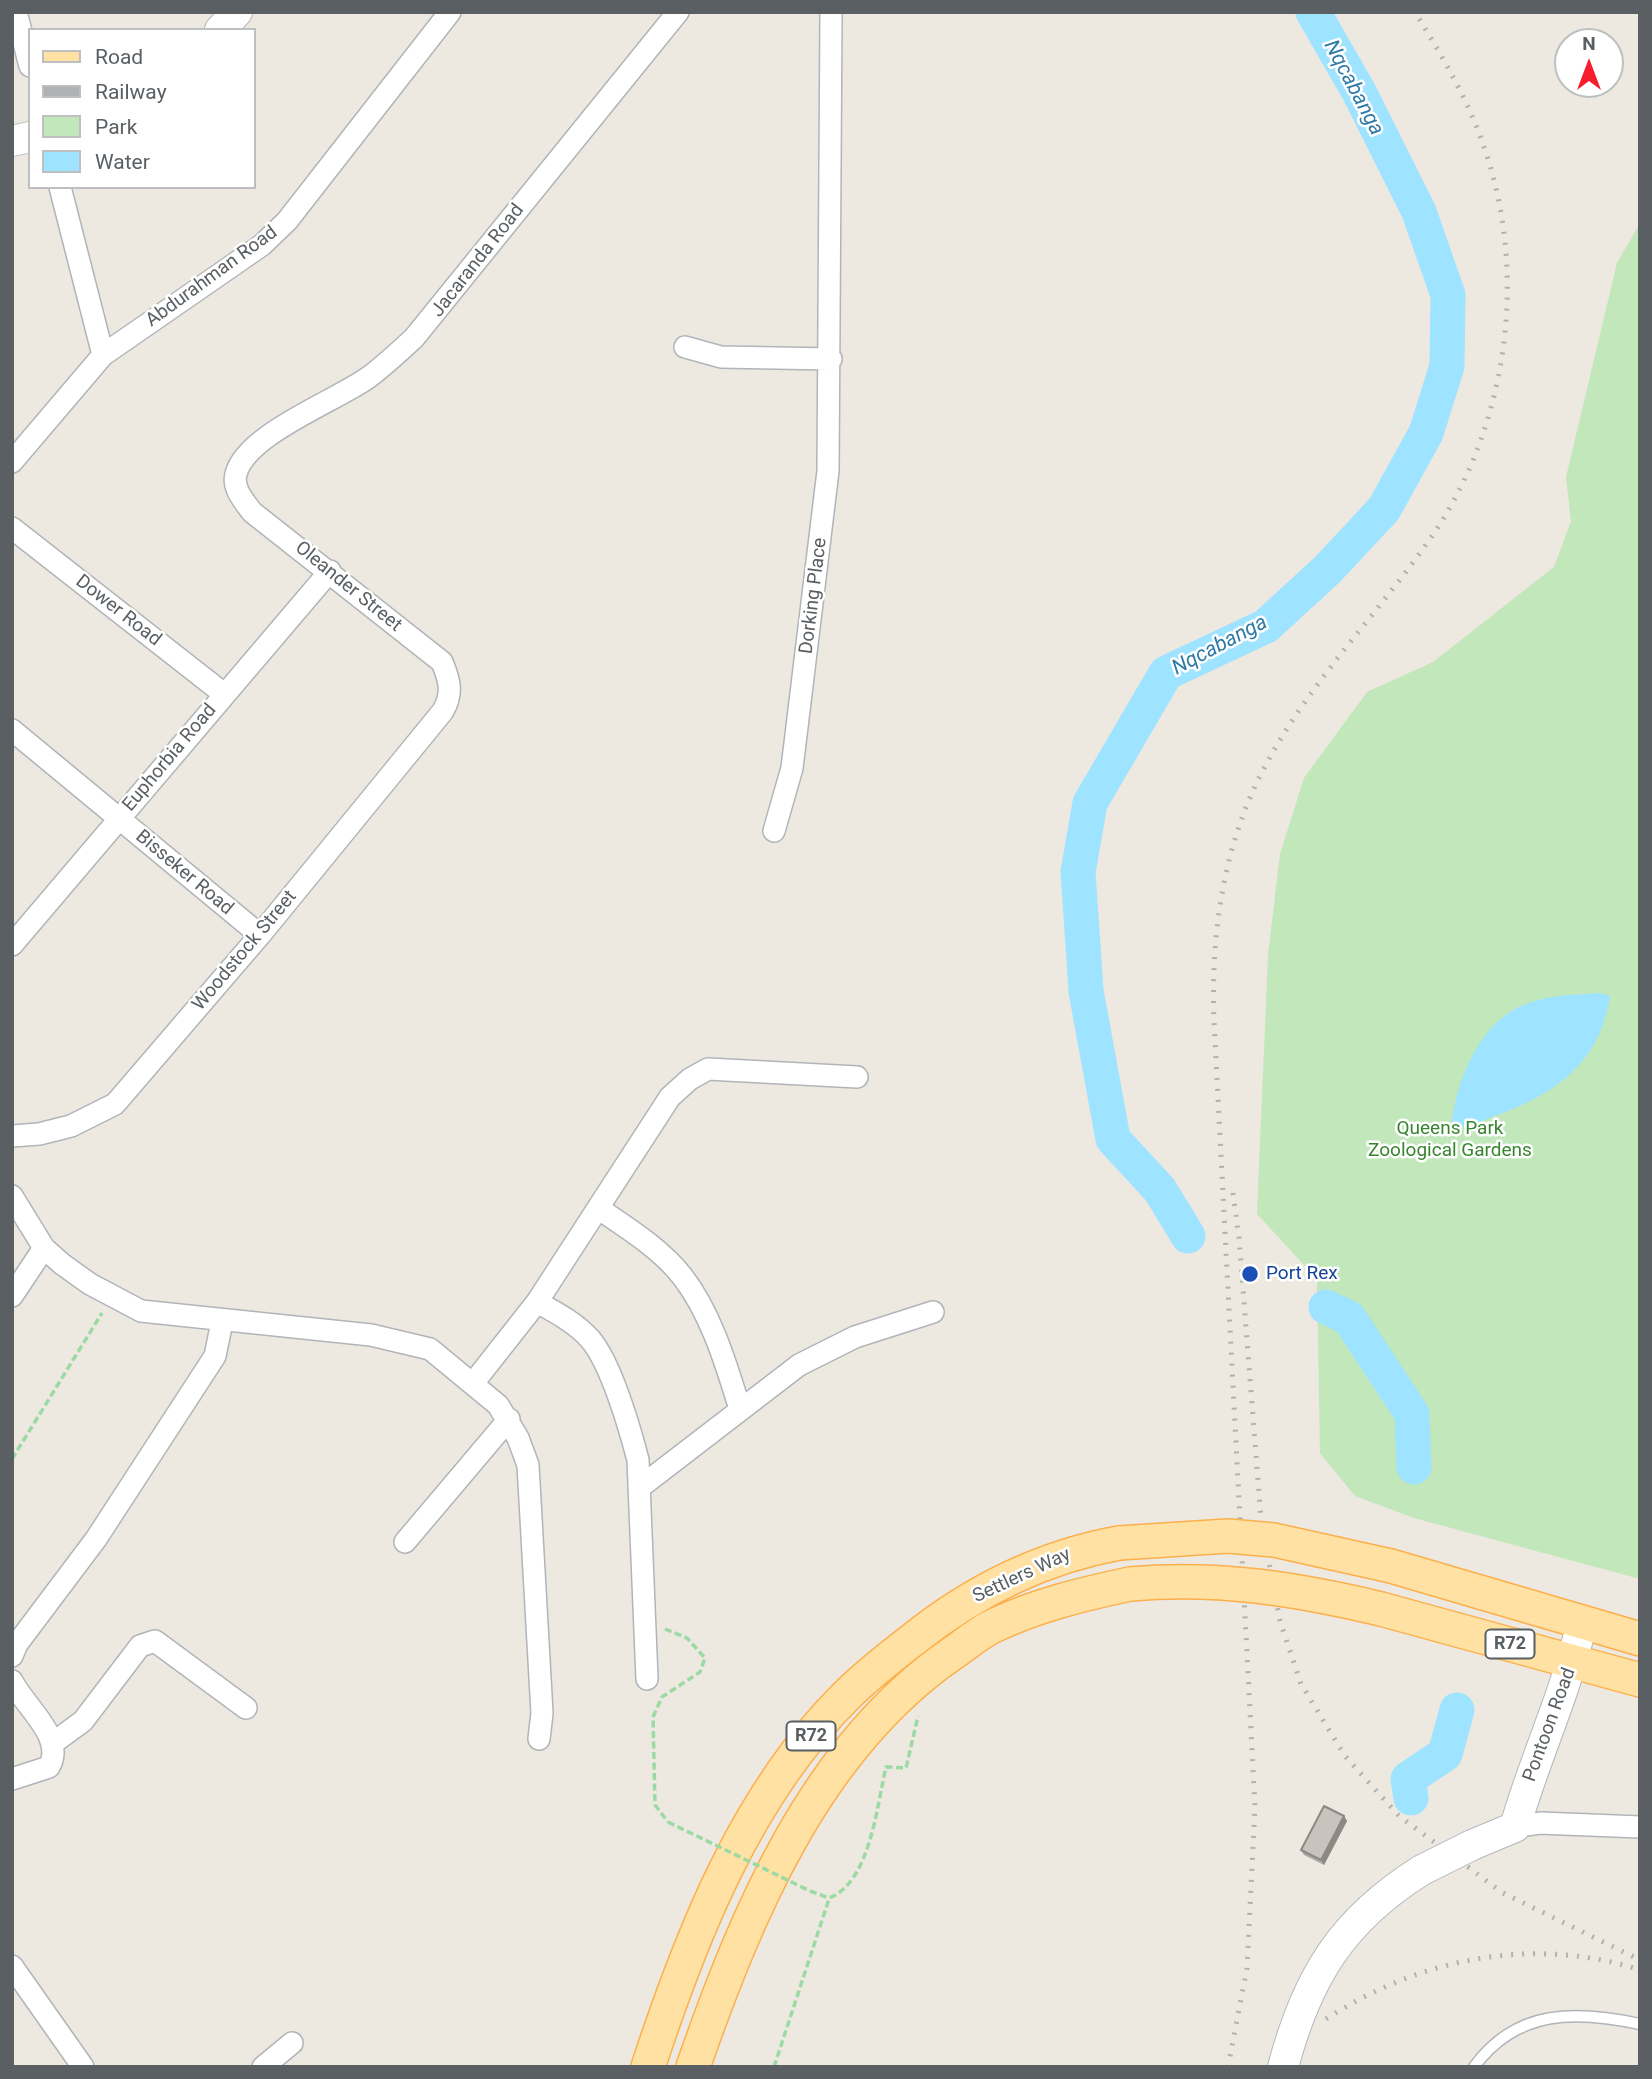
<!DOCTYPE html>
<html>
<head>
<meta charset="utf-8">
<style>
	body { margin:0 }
	#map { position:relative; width:1652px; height:2079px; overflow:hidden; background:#ede8e0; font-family:Roboto,sans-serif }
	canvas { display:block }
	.frame { position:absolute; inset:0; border:14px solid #595f63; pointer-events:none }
	.legend { position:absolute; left:28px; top:28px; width:228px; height:161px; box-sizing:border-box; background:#fff; border:2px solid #bdbfc1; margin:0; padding:9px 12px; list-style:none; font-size:21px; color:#595f63 }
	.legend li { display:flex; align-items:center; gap:14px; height:35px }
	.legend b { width:35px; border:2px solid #bdbfc1 }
	.north { position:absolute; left:1554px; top:28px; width:70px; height:70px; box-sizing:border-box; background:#fff; border:2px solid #bdbfc1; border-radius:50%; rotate:0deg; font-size:19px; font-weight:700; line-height:28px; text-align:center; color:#595f63 }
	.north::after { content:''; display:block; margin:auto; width:24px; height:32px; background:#f61d2d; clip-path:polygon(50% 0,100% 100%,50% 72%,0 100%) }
</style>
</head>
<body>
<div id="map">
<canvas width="1652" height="2079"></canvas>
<div class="frame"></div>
<ul class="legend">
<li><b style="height:9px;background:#ffe2a3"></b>Road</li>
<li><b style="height:9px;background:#b0b1b2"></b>Railway</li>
<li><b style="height:19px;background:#c1e7ba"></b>Park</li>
<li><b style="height:19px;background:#9ee3ff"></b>Water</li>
</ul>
<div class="north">N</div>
</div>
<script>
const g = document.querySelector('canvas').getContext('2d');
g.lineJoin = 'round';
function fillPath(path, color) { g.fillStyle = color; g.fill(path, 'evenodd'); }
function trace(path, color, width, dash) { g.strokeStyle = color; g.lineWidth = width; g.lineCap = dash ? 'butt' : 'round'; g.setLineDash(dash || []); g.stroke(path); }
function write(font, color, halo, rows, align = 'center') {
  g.font = font + ' Roboto,sans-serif'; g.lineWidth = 5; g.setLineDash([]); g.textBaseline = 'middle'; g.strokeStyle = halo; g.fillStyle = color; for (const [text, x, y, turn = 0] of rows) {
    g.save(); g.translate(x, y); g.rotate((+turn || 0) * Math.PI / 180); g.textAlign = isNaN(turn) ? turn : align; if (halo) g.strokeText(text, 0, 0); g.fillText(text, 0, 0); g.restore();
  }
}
fillPath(new Path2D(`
	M 1640,223 L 1640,1579 L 1414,1518 L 1355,1496 L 1320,1453 L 1317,1279 L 1257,1214 L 1268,955 L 1280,854 L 1304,778 L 1367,692 L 1433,662 L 1554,567 L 1571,521 L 1566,477 L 1617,263 Z`), '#c1e7ba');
fillPath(new Path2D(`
	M 1600,993 L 1610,996 C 1597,1083 1526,1107 1451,1131 C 1454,1088 1475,1031 1515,1009 C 1540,995 1572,995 1600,993 Z`), '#9ee3ff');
trace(new Path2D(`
	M 1188,1236 L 1160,1190 L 1113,1139 L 1086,991 L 1078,872 L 1090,803 L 1166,673 L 1266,626 L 1327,570 L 1384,509 L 1426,433 L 1447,366 L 1448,295 L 1419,212 L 1359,92 L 1313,12
	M 1326,1307 L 1349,1318 L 1412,1414 L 1414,1467
	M 1411,1798 L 1408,1779 L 1445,1754 L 1457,1710`), '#9ee3ff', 35);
const lane = new Path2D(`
	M 1474,2067 C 1516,2009 1576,2010 1640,2024`);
const street = new Path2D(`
	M 16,12 L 30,66
	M 60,187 L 103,355
	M 685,347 L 721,357 L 831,359
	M 12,462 L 103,355 L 262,245 L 287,221 L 450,12
	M 12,528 L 224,694
	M 12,730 L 260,935
	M 774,831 L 792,768 L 828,471 L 831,12
	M 12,945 L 330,571
	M 12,1136 L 39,1134 L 71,1126 L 115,1104 L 260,935 L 443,711 C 453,693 450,681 442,662 L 252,512 C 244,501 232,488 236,474 C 246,434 336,401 369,377 C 385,365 400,351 414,338 L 678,12
	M 12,1196 L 44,1248 L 62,1264 L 90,1284 L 141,1311 L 371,1335 L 430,1349 L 498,1405 L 518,1438 L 528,1465 L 542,1713 L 539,1739
	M 598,1208 C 627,1228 660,1248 682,1276 C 711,1313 726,1364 740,1409
	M 12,1296 L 44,1248
	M 537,1302 C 555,1312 576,1323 590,1339 C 611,1363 630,1429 638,1460 L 647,1679
	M 474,1382 L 537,1302 L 670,1097 L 690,1079 L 708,1069 L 857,1077
	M 639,1488 L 799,1365 L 855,1337 L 933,1312
	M 405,1542 L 509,1419
	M 12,1656 L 17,1644 L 96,1539 L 215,1356 L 222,1322
	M 12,1681 C 25,1707 66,1738 49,1767 L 12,1779
	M 53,1743 L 83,1721 L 140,1646 L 155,1641 L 246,1708
	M 1515,1827 L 1540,1823 L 1640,1827
	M 12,1966 L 83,2067
	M 263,2067 L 292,2043`);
const secondary = new Path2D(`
	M 220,30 L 237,12
	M 12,141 L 30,137
	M 1472,1845 L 1515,1827 C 1535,1757 1566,1694 1582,1622
	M 1283,2067 C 1307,1977 1342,1920 1422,1870`);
const primary = new Path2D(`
	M 1391,1566 L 1640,1639
	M 1381,1609 L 1640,1680
	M 648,2067 C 691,1936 746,1795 846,1696 C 866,1676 889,1658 911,1641 C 972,1592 1042,1557 1119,1543
	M 693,2067 C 746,1915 814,1750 950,1655 C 964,1646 978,1633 993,1626 C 1037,1605 1083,1594 1130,1584`);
trace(lane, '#b1b5b9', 13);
trace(street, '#b1b5b9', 24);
trace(secondary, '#b2b7bc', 32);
trace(primary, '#fcaf4b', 36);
trace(new Path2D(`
	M 12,1459 L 102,1313
	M 665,1629 L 687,1638 L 705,1658 L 700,1672 L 662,1697 L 653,1717 L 655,1805 L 668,1822
	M 810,1891 L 829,1898 C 870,1883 877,1805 886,1767 L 906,1768 L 918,1716
	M 774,2067 L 829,1899`), '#9cdaa3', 3.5, [7, 3.5]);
trace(lane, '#fff', 10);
trace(street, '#fff', 21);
trace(secondary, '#fff', 30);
trace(primary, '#ffe2a3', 33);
trace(new Path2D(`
	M 1233,1193 L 1239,1238 L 1261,1519 L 1280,1621 L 1301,1684 L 1345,1756 L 1399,1816 L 1503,1893 L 1640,1960
	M 1326,2019 C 1418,1959 1533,1935 1640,1970
	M 1228,2067 L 1247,1968 L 1255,1807 L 1214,1021 C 1211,938 1222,853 1259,778 C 1303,689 1374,619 1430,539 C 1506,430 1528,282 1487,156 C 1471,104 1443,58 1415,12`), '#b0b1b2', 5, [2, 9]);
const secondaryBridge = new Path2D(`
	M 1422,1870 L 1472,1845`);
const primaryBridge = new Path2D(`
	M 1119,1543 L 1228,1536 L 1274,1540 L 1391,1566
	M 1130,1584 C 1217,1576 1297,1589 1381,1609`);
trace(secondaryBridge, '#b2b7bc', 32, []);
trace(primaryBridge, '#fcaf4b', 36, []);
trace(new Path2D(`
	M 668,1822 L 810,1891`), '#9cdaa3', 3.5, [7, 3.5]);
trace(secondaryBridge, '#fff', 30);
trace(primaryBridge, '#ffe2a3', 33);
fillPath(new Path2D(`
	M 1344,1816 L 1347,1821 L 1324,1865 L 1304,1855 L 1301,1850 Z`), '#aca8a3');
fillPath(new Path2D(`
	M 1344,1816 L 1347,1821 L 1324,1865 L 1321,1860 Z`), '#8c8884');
const building = new Path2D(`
	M 1324,1806 L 1344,1816 L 1321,1860 L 1301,1850 Z`);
fillPath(building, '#c8c3bd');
trace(building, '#8c8884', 2);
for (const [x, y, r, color] of [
	[1250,1274,9,"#1a4fb4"]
]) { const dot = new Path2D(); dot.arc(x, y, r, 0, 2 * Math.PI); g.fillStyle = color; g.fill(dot); trace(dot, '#fff', 2.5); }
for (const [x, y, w] of [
	[1510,1644,49],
	[811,1736,49]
]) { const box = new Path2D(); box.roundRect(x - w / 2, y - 14.5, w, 29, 5); g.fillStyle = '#fff'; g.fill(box); trace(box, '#595f63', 2); }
write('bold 18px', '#595f63', null, [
	["R72",1510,1644],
	["R72",811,1736]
]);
write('19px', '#595f63', '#fff', [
	["Jacaranda Road",478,261,-52],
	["Abdurahman Road",212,277,-36],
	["Oleander Street",348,587,39],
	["Dorking Place",814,596,-83],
	["Dower Road",118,611,38],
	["Euphorbia Road",170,758,-50],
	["Bisseker Road",184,873,40],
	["Woodstock Street",245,951,-50],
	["Settlers Way",1022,1576,-25],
	["Pontoon Road",1550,1725,-70]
]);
write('19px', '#37852e', '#fff', [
	["Queens Park",1450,1129],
	["Zoological Gardens",1450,1151]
]);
write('19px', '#164399', '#fff', [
	["Port Rex",1266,1274]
], 'left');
write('italic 21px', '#307ba6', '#fff', [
	["Nqcabanga",1353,88,62],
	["Nqcabanga",1220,646,-28]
]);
</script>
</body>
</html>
